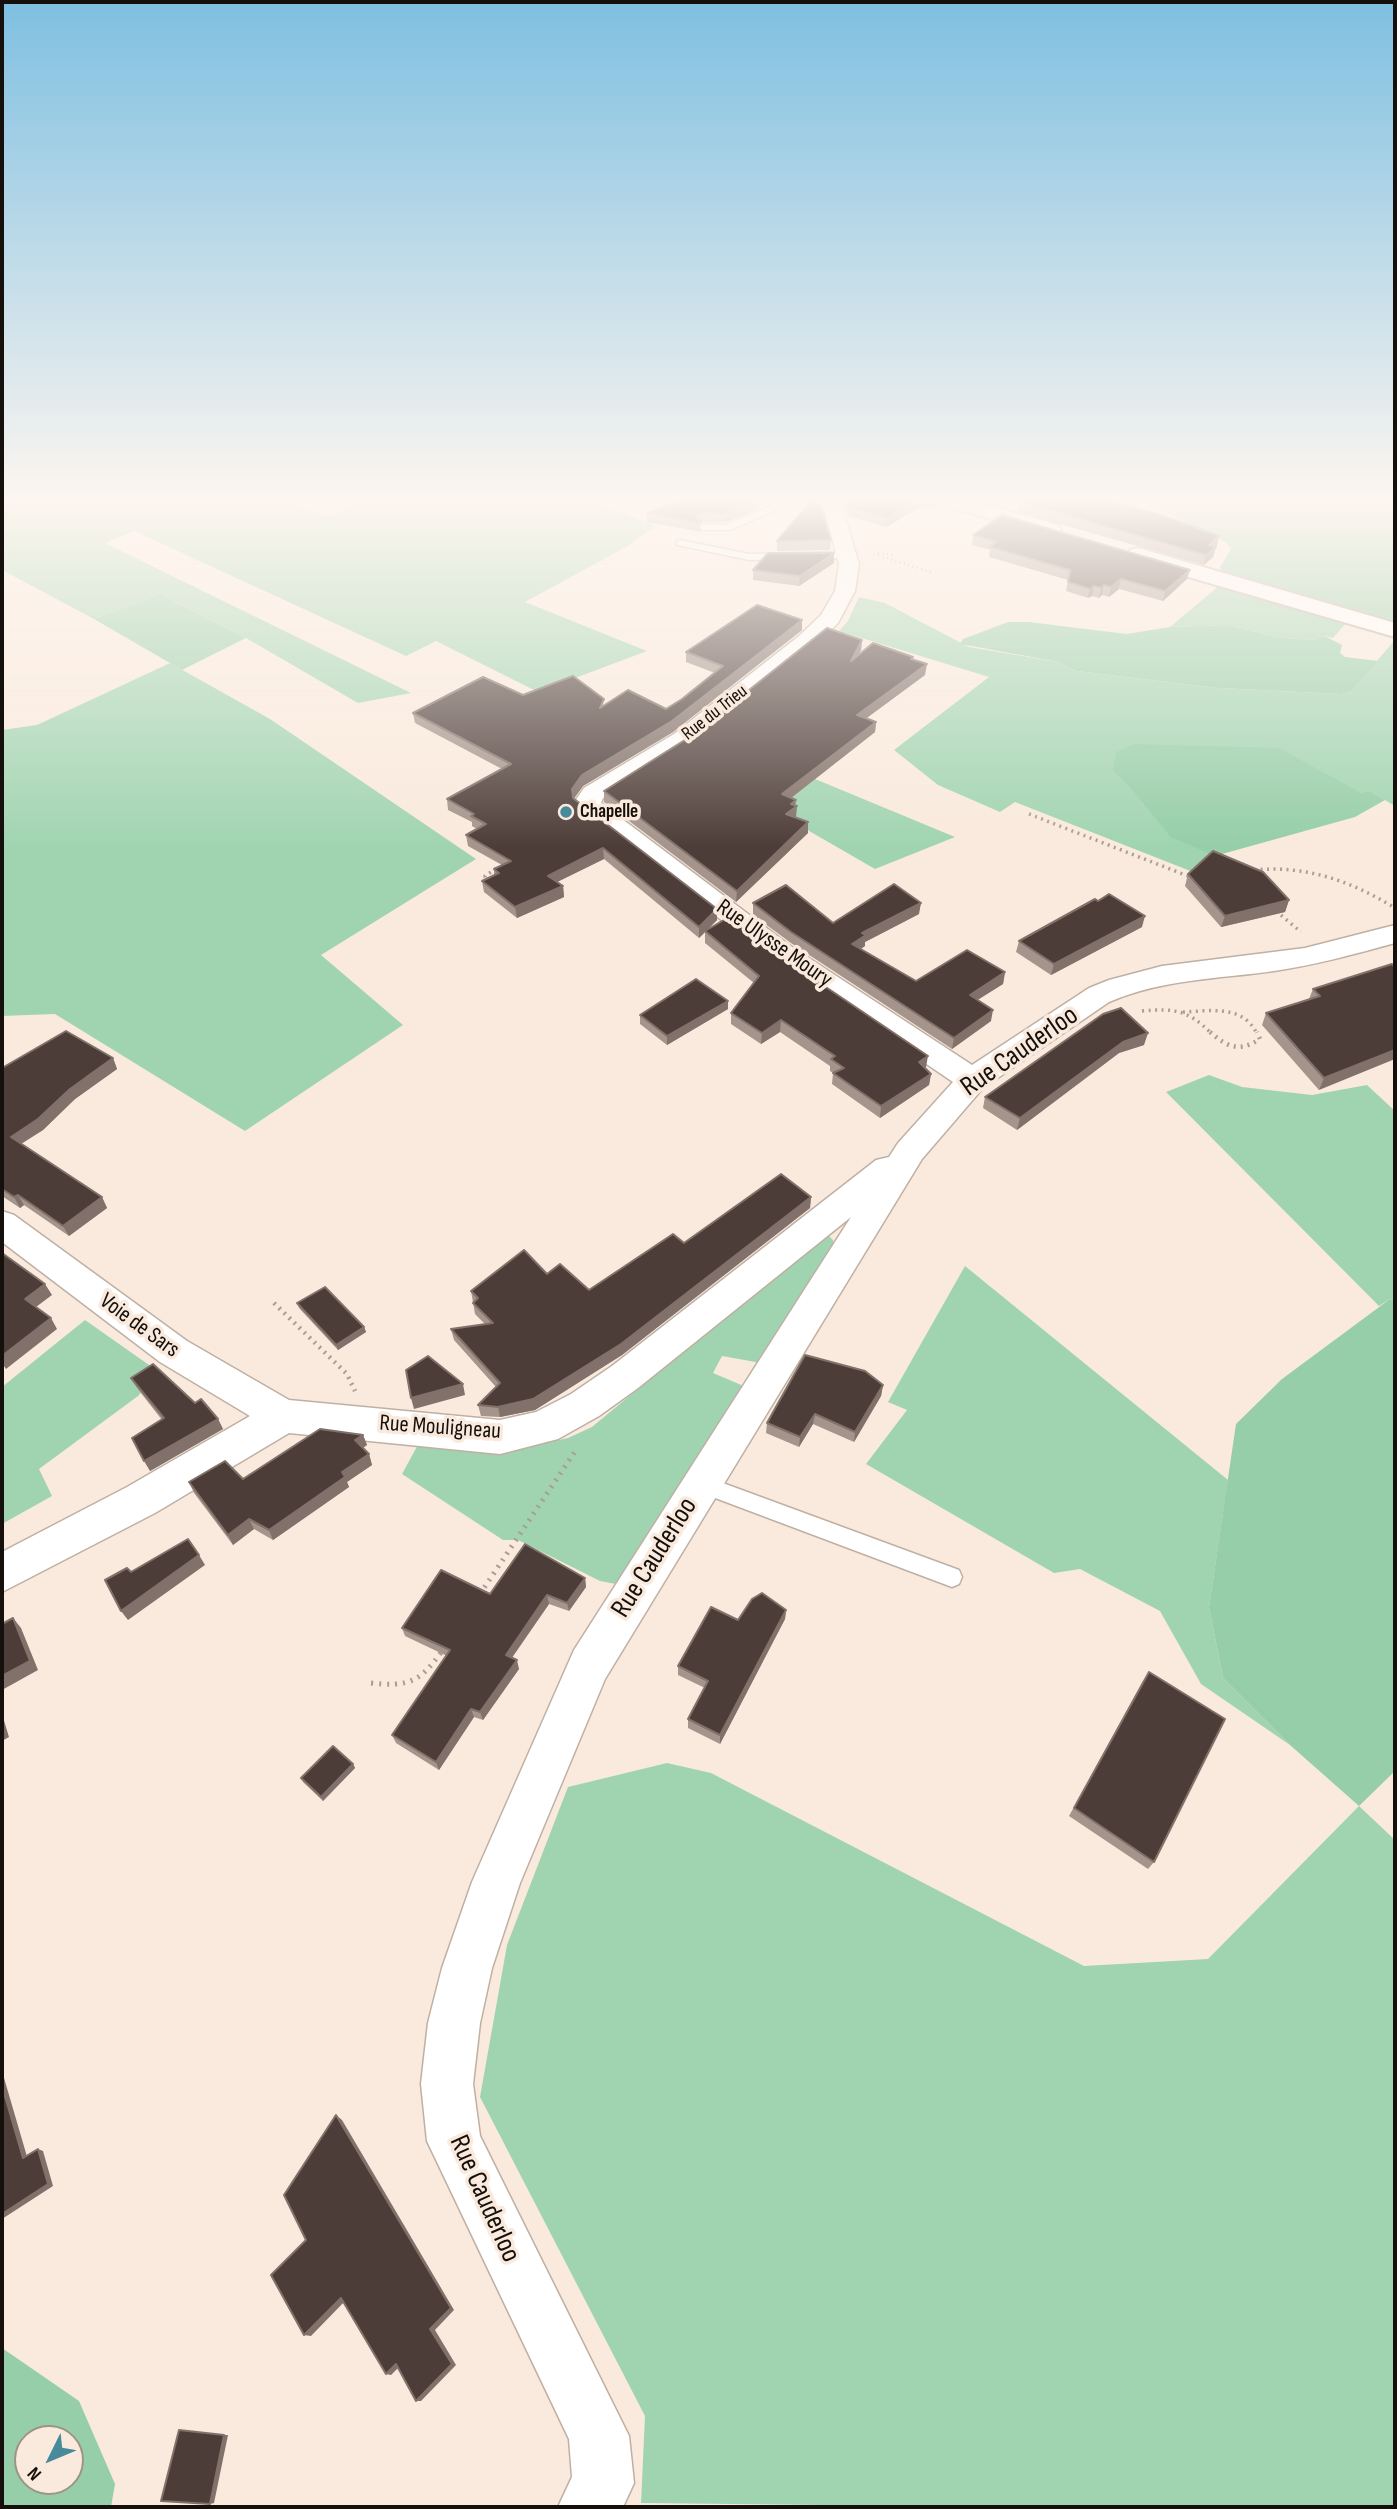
<!DOCTYPE html>
<html>
<head>
<meta charset="utf-8">
<style>
	body { margin:0 }
	#map { position:relative; width:1397px; height:2509px; overflow:hidden; background:#faeadd; font-family:"Sofia Sans Condensed",sans-serif }
	canvas { display:block }
	.frame { position:absolute; inset:0; border:4px solid #15100b; pointer-events:none }
	.north { position:absolute; left:14px; top:2425px; width:70px; height:70px; box-sizing:border-box; background:#faeadd; border:2px solid #9e9389; border-radius:50%; rotate:227deg; font-size:19px; font-weight:700; line-height:28px; text-align:center; color:#15100b }
	.north::after { content:''; display:block; margin:auto; width:24px; height:32px; background:#478a9a; clip-path:polygon(50% 0,100% 100%,50% 72%,0 100%) }
</style>
</head>
<body>
<div id="map">
<canvas width="1397" height="2509"></canvas>
<div class="frame"></div>
<div class="north">N</div>
</div>
<script>
const g = document.querySelector('canvas').getContext('2d');
g.lineJoin = 'round';
function fillPath(path, color) { g.fillStyle = color; g.fill(path, 'evenodd'); }
function trace(path, color, width, dash) { g.strokeStyle = color; g.lineWidth = width; g.lineCap = dash ? 'butt' : 'round'; g.setLineDash(dash || []); g.stroke(path); }
function write(font, color, halo, rows, align = 'center') {
  g.font = font + ' "Sofia Sans Condensed",sans-serif'; g.lineWidth = 7; g.setLineDash([]); g.textBaseline = 'middle'; g.strokeStyle = halo; g.fillStyle = color; for (const [text, x, y, turn = 0] of rows) {
    g.save(); g.translate(x, y); g.rotate((+turn || 0) * Math.PI / 180); g.textAlign = isNaN(turn) ? turn : align; if (halo) g.strokeText(text, 0, 0); g.fillText(text, 0, 0); g.restore();
  }
}
fillPath(new Path2D(`
	M 2,497 L 276,497 L 327,516 L 371,497 L 584,497 L 655,526 L 628,546 L 525,602 L 647,651 L 538,692 L 436,641 L 406,656 L 134,531 L 105,543 L 411,693 L 358,703 L 246,638 L 160,594 L 94,619 L 2,570 Z
	M 1221,584 L 1347,622 L 1333,638 L 1325,636 L 1311,640 L 1276,637 L 1229,625 L 1170,627 Z
	M 859,597 L 885,603 L 969,647 L 1059,662 L 1076,671 L 1218,688 L 1341,694 L 1350,692 L 1395,640 L 1395,806 L 1368,790 L 1361,793 L 1113,771 L 1215,856 L 1198,874 L 1015,802 L 1000,812 L 938,785 L 894,750 L 989,677 L 839,631 L 848,621 Z
	M 170,663 L 270,719 L 476,859 L 321,955 L 403,1025 L 245,1131 L 55,1014 L 2,1016 L 2,730 L 37,725 Z
	M 803,774 L 955,837 L 875,869 L 759,802 Z
	M 1209,1075 L 1242,1087 L 1312,1095 L 1367,1085 L 1395,1111 L 1395,1301 L 1390,1299 L 1379,1306 L 1166,1092 Z
	M 826,1233 L 833,1240 L 834,1247 L 761,1363 L 722,1356 L 713,1373 L 746,1387 L 626,1577 L 616,1584 L 600,1581 L 518,1540 L 503,1540 L 402,1474 L 420,1441 L 517,1449 L 568,1438 L 592,1427 Z
	M 965,1266 L 1228,1480 L 1209,1607 L 1223,1678 L 1290,1745 L 1201,1684 L 1160,1611 L 1080,1569 L 1054,1573 L 866,1464 L 907,1410 L 888,1402 Z
	M 85,1320 L 159,1372 L 138,1396 L 39,1469 L 52,1496 L 2,1524 L 2,1387 Z
	M 667,1763 L 711,1773 L 1084,1966 L 1208,1959 L 1359,1806 L 1395,1840 L 1395,2507 L 1001,2507 L 641,2503 L 645,2416 L 480,2097 L 507,1945 L 568,1787 Z`), '#a0d4b1');
fillPath(new Path2D(`
	M 1119,497 L 1395,497 L 1395,625 L 1225,580 L 1220,567 L 1231,549 L 1227,543 L 1159,509 Z
	M 160,594 L 246,638 L 182,670 L 94,619 Z
	M 1008,622 L 1029,622 L 1127,634 L 1170,627 L 1229,625 L 1276,637 L 1311,640 L 1325,636 L 1342,645 L 1340,653 L 1345,657 L 1378,661 L 1350,692 L 1341,694 L 1218,688 L 1076,671 L 1059,662 L 960,644 L 963,639 Z
	M 1135,744 L 1279,748 L 1361,793 L 1368,790 L 1385,800 L 1355,817 L 1215,856 L 1171,837 L 1129,786 L 1113,771 L 1116,752 Z
	M 1390,1299 L 1395,1301 L 1395,1771 L 1359,1806 L 1290,1745 L 1223,1678 L 1209,1607 L 1236,1424 L 1282,1379 Z
	M 2,2348 L 79,2401 L 115,2484 L 111,2507 L 2,2507 ZM 70,2439 L 70,2481 L 28,2481 L 28,2439 Z`), '#95cea8');
const service = new Path2D(`
	M 793,497 L 806,497 L 730,530 L 703,530 L 698,527 L 703,524 L 726,525 Z
	M 680,540 L 749,554 L 847,552 L 852,555 L 847,558 L 749,560 L 677,545 L 677,541 Z
	M 701,1475 L 959,1570 L 962,1577 L 959,1584 L 952,1587 L 694,1490 L 691,1484 L 694,1478 Z`);
const minor = new Path2D(`
	M 821,497 L 839,497 L 859,564 L 855,591 L 838,623 L 815,646 L 690,744 L 603,798 L 601,803 L 789,945 L 972,1065 L 1089,988 L 1109,980 L 1162,966 L 1305,948 L 1395,925 L 1395,943 C 1355,954 1315,965 1274,971 C 1218,979 1162,979 1109,1002 L 983,1088 L 922,1159 L 605,1679 L 520,1883 L 492,1968 L 480,2023 L 473,2084 L 480,2136 L 629,2436 L 634,2483 L 623,2507 L 558,2507 L 572,2477 L 569,2439 L 427,2141 L 421,2084 L 428,2023 L 442,1968 L 472,1882 L 574,1650 L 851,1217 L 638,1388 L 599,1416 L 558,1439 L 500,1454 L 289,1433 L 155,1513 L 2,1592 L 2,1552 L 127,1487 L 250,1416 L 160,1362 L 2,1242 L 2,1211 L 14,1215 L 187,1341 L 289,1400 L 500,1420 L 536,1412 L 571,1394 L 612,1366 L 876,1160 L 889,1157 L 898,1143 L 953,1082 L 769,957 L 575,806 L 575,801 L 584,788 L 674,734 L 799,636 L 821,615 L 835,591 L 839,564 Z`);
const tertiary = new Path2D(`
	M 926,497 L 958,497 L 1058,525 L 1061,530 L 1058,535 L 1050,536 L 929,501 Z
	M 1138,548 L 1395,623 L 1395,637 L 1130,560 L 1127,555 L 1130,550 Z`);
trace(service, '#bfb0a3', 3);
trace(minor, '#bfb0a3', 3);
trace(tertiary, '#bfb0a3', 4);
trace(new Path2D(`
	M 878,553 L 893,555
	M 874,554 L 933,573`), '#aa9e94', 2.5, [1, 3.5]);
trace(new Path2D(`
	M 1029,814 L 1193,878
	M 1254,870 C 1306,865 1351,881 1395,908
	M 486,884 L 485,876 L 497,868
	M 1276,911 L 1301,932
	M 1142,1011 C 1175,1008 1188,1010 1212,1034
	M 1183,1012 C 1210,1011 1243,1004 1257,1034`), '#aa9e94', 3.5, [2, 4.5]);
trace(new Path2D(`
	M 1210,1032 C 1228,1048 1240,1052 1260,1039 L 1257,1032
	M 274,1303 L 347,1374 L 355,1391`), '#aa9e94', 4.5, [2, 5]);
trace(new Path2D(`
	M 480,1594 L 576,1450
	M 371,1683 C 409,1687 420,1682 442,1651`), '#aa9e94', 5, [2, 6]);
fillPath(service, '#fff');
fillPath(minor, '#fff');
fillPath(tertiary, '#fff');
fillPath(new Path2D(`
	M 689,497 L 769,497 L 754,511 L 726,522 L 702,522 L 700,523 L 701,532 L 647,522 L 647,513 Z
	M 814,497 L 822,499 L 822,508 L 831,540 L 830,550 L 777,551 L 777,541 Z
	M 841,497 L 938,497 L 937,506 L 930,510 L 920,507 L 886,527 L 848,516 Z
	M 1020,502 L 1219,536 L 1213,557 L 1204,565 L 1018,512 Z
	M 973,535 L 1187,579 L 1163,601 L 1119,589 L 1109,597 L 1102,595 L 1099,598 L 1092,596 L 1088,598 L 1066,591 L 1068,580 L 989,557 L 990,550 L 972,545 Z
	M 834,553 L 834,563 L 799,586 L 753,580 L 753,570 Z
	M 802,630 L 673,732 L 583,786 L 574,798 L 717,920 L 708,929 L 926,1067 L 925,1068 L 931,1074 L 929,1085 L 880,1118 L 832,1084 L 833,1073 L 830,1071 L 830,1066 L 780,1032 L 761,1044 L 731,1024 L 731,1013 L 754,983 L 705,943 L 705,932 L 699,938 L 604,859 L 557,882 L 563,886 L 564,897 L 517,918 L 484,892 L 482,881 L 494,875 L 494,869 L 502,865 L 468,846 L 466,835 L 477,829 L 472,826 L 472,822 L 448,810 L 447,799 L 502,769 L 415,723 L 413,713 L 523,695 L 604,705 L 666,709 L 682,699 L 715,673 L 686,662 L 686,652 Z
	M 862,640 L 861,650 L 859,654 L 913,659 L 925,675 L 866,718 L 876,722 L 875,732 L 791,798 L 796,800 L 795,806 L 797,806 L 795,818 L 808,822 L 808,833 L 736,902 L 604,802 L 604,791 Z
	M 1188,874 L 1289,900 L 1285,912 L 1221,927 L 1185,886 Z
	M 753,903 L 833,923 L 919,914 L 865,942 L 865,946 L 861,949 L 916,981 L 1005,972 L 1003,984 L 977,1000 L 991,1021 L 952,1049 L 791,943 L 753,915 Z
	M 1142,927 L 1051,975 L 1016,952 L 1019,941 Z
	M 1395,968 L 1319,1090 L 1262,1025 L 1266,1013 L 1309,999 L 1313,989 Z
	M 1121,1008 L 1144,1045 L 1119,1053 L 1017,1130 L 983,1108 L 985,1097 Z
	M 728,1009 L 667,1045 L 640,1024 L 640,1015 Z
	M 113,1058 L 117,1069 L 75,1099 L 43,1130 L 21,1144 L 102,1197 L 107,1208 L 69,1236 L 24,1205 L 20,1208 L 2,1196 L 2,1068 Z
	M 811,1197 L 810,1208 L 622,1355 L 535,1410 L 500,1417 L 481,1416 L 478,1405 L 496,1387 L 454,1340 L 451,1329 L 485,1324 L 475,1314 L 471,1291 L 589,1290 L 684,1243 Z
	M 297,1303 L 364,1327 L 366,1332 L 338,1350 L 299,1308 Z
	M 131,1378 L 195,1403 L 218,1419 L 223,1429 L 150,1471 L 162,1420 L 137,1388 Z
	M 883,1385 L 881,1396 L 854,1442 L 813,1424 L 799,1447 L 766,1433 L 767,1423 Z
	M 363,1435 L 367,1445 L 363,1448 L 369,1454 L 372,1465 L 347,1482 L 349,1487 L 273,1540 L 254,1529 L 233,1545 L 194,1493 L 189,1482 L 243,1479 Z
	M 585,1578 L 586,1587 L 569,1611 L 549,1604 L 512,1658 L 519,1669 L 483,1720 L 474,1717 L 439,1770 L 396,1743 L 392,1735 L 447,1656 L 405,1636 L 402,1628 L 490,1594 Z
	M 786,1610 L 785,1619 L 720,1744 L 688,1728 L 688,1719 L 705,1688 L 678,1675 L 678,1666 L 738,1620 Z
	M 1143,1681 L 1154,1862 L 1148,1869 L 1069,1816 Z
	M 353,1764 L 355,1768 L 323,1801 L 303,1782 L 301,1778 Z`), '#a4948b');
fillPath(new Path2D(`
	M 760,497 L 769,497 L 754,511 L 726,522 L 726,514 Z
	M 938,497 L 937,506 L 930,510 L 932,501 Z
	M 921,498 L 920,507 L 886,527 L 887,518 Z
	M 702,513 L 702,522 L 700,523 L 696,517 Z
	M 1219,536 L 1217,546 L 1206,555 L 1209,545 Z
	M 1216,547 L 1213,557 L 1204,565 L 1206,555 Z
	M 834,553 L 834,563 L 799,586 L 800,576 Z
	M 1190,570 L 1187,579 L 1163,601 L 1165,591 Z
	M 1121,579 L 1119,589 L 1109,597 L 1111,587 Z
	M 1104,585 L 1102,595 L 1099,598 L 1101,588 Z
	M 1094,586 L 1092,596 L 1088,598 L 1090,589 Z
	M 802,620 L 802,630 L 673,732 L 583,786 L 573,800 L 572,789 L 582,775 Z
	M 862,640 L 861,650 L 850,671 L 851,661 Z
	M 927,664 L 925,675 L 856,726 L 857,715 Z
	M 876,722 L 875,732 L 782,805 L 782,794 Z
	M 796,800 L 795,808 L 797,806 L 796,817 L 785,825 L 786,814 L 791,804 Z
	M 808,822 L 808,833 L 736,902 L 737,891 Z
	M 603,848 L 604,859 L 549,886 L 548,876 Z
	M 563,886 L 564,897 L 517,918 L 515,907 Z
	M 1289,900 L 1285,912 L 1221,927 L 1225,916 Z
	M 921,903 L 919,914 L 865,942 L 865,946 L 851,955 L 852,944 L 862,933 Z
	M 717,909 L 717,920 L 699,938 L 699,927 Z
	M 1145,916 L 1142,927 L 1051,975 L 1054,964 Z
	M 1005,972 L 1003,984 L 968,1006 L 970,995 Z
	M 728,1001 L 728,1009 L 667,1045 L 667,1036 Z
	M 993,1010 L 991,1021 L 952,1049 L 954,1038 Z
	M 781,1020 L 780,1032 L 761,1044 L 762,1033 Z
	M 1148,1033 L 1144,1045 L 1119,1053 L 1017,1130 L 1020,1118 L 1123,1042 Z
	M 1395,1050 L 1395,1059 L 1319,1090 L 1324,1078 Z
	M 928,1056 L 926,1067 L 917,1074 L 919,1062 Z
	M 113,1058 L 117,1069 L 75,1099 L 43,1130 L 16,1147 L 11,1137 L 70,1089 Z
	M 931,1074 L 929,1085 L 880,1118 L 881,1106 Z
	M 18,1195 L 24,1205 L 20,1208 L 14,1197 Z
	M 102,1197 L 107,1208 L 69,1236 L 63,1226 Z
	M 811,1197 L 810,1208 L 622,1355 L 535,1410 L 500,1417 L 498,1407 Z
	M 45,1284 L 52,1295 L 32,1310 L 25,1299 Z
	M 51,1318 L 57,1329 L 6,1369 L 2,1363 L 2,1356 Z
	M 364,1327 L 366,1332 L 338,1350 L 336,1345 Z
	M 463,1384 L 465,1395 L 414,1409 L 411,1398 Z
	M 883,1385 L 881,1396 L 854,1442 L 855,1432 Z
	M 815,1414 L 813,1424 L 799,1447 L 800,1437 Z
	M 218,1419 L 223,1429 L 150,1471 L 144,1461 Z
	M 363,1435 L 367,1445 L 359,1450 L 355,1440 Z
	M 369,1454 L 372,1465 L 347,1482 L 349,1487 L 273,1540 L 269,1530 L 342,1472 Z
	M 249,1519 L 254,1529 L 233,1545 L 228,1535 Z
	M 199,1555 L 205,1565 L 128,1620 L 121,1611 Z
	M 585,1578 L 586,1587 L 569,1611 L 567,1603 Z
	M 547,1595 L 549,1604 L 508,1663 L 506,1655 Z
	M 786,1610 L 785,1619 L 720,1744 L 720,1735 Z
	M 13,1618 L 21,1628 L 38,1670 L 2,1690 L 2,1676 Z
	M 517,1660 L 519,1669 L 483,1720 L 480,1712 Z
	M 471,1709 L 474,1717 L 439,1770 L 436,1762 Z
	M 2,1714 L 9,1737 L 2,1741 Z
	M 353,1764 L 355,1768 L 323,1801 L 321,1797 Z
	M 2,2071 L 28,2160 L 23,2158 L 2,2086 Z
	M 336,2115 L 342,2120 L 454,2310 L 435,2330 L 456,2365 L 421,2401 L 416,2401 L 430,2329 Z
	M 38,2149 L 43,2151 L 53,2186 L 2,2219 L 2,2214 Z
	M 341,2298 L 346,2300 L 311,2336 L 304,2335 Z
	M 396,2364 L 401,2365 L 391,2375 L 386,2374 Z
	M 224,2435 L 228,2435 L 214,2503 L 210,2504 Z`), '#81716a');
const building = new Path2D(`
	M 689,497 L 760,497 L 754,502 L 726,514 L 702,513 L 696,517 L 701,523 L 647,513 Z
	M 814,497 L 821,497 L 822,499 L 818,498 L 831,540 L 777,541 Z
	M 845,497 L 938,497 L 932,501 L 921,498 L 887,518 L 848,507 Z
	M 1027,497 L 1096,497 L 1159,514 L 1219,536 L 1209,545 L 1216,547 L 1206,555 L 1020,502 Z
	M 1002,515 L 1190,570 L 1165,591 L 1121,579 L 1111,587 L 1104,585 L 1101,588 L 1094,586 L 1090,589 L 1068,582 L 1070,570 L 990,547 L 996,542 L 973,535 Z
	M 768,553 L 834,553 L 800,576 L 753,570 Z
	M 757,605 L 802,620 L 672,721 L 582,775 L 572,789 L 573,798 L 717,909 L 699,927 L 603,848 L 548,876 L 563,886 L 515,907 L 482,881 L 499,873 L 494,869 L 511,861 L 466,835 L 486,824 L 471,816 L 474,814 L 447,799 L 511,764 L 413,713 L 483,677 L 523,695 L 573,676 L 604,699 L 600,708 L 628,690 L 666,709 L 682,699 L 723,666 L 686,652 Z
	M 827,628 L 862,640 L 851,661 L 873,643 L 913,657 L 911,659 L 927,664 L 857,715 L 876,722 L 782,794 L 796,800 L 791,804 L 797,806 L 786,814 L 808,822 L 737,891 L 604,791 L 691,736 Z
	M 1213,851 L 1263,872 L 1289,900 L 1225,916 L 1188,874 Z
	M 894,884 L 921,903 L 862,933 L 866,935 L 852,944 L 916,981 L 967,950 L 1005,972 L 970,995 L 993,1010 L 954,1038 L 791,932 L 753,903 L 786,885 L 833,923 Z
	M 1109,894 L 1145,916 L 1054,964 L 1019,941 L 1095,899 L 1098,901 Z
	M 729,917 L 768,948 L 928,1056 L 919,1062 L 931,1074 L 881,1106 L 833,1073 L 844,1068 L 831,1059 L 835,1056 L 781,1020 L 762,1033 L 731,1013 L 759,976 L 705,931 Z
	M 1392,964 L 1395,968 L 1395,1050 L 1324,1078 L 1266,1013 L 1320,996 L 1313,989 Z
	M 696,979 L 728,1001 L 667,1036 L 640,1015 Z
	M 1121,1008 L 1148,1033 L 1123,1042 L 1020,1118 L 985,1097 L 1103,1014 Z
	M 66,1031 L 113,1058 L 70,1089 L 38,1119 L 11,1137 L 102,1197 L 63,1226 L 18,1195 L 14,1197 L 2,1189 L 2,1068 Z
	M 781,1174 L 811,1197 L 621,1344 L 533,1399 L 498,1407 L 478,1405 L 500,1383 L 451,1329 L 493,1323 L 473,1303 L 478,1298 L 471,1291 L 524,1250 L 547,1274 L 560,1264 L 589,1290 L 673,1234 L 684,1243 Z
	M 2,1253 L 45,1284 L 25,1299 L 51,1318 L 2,1356 Z
	M 325,1287 L 364,1327 L 336,1345 L 297,1303 Z
	M 805,1355 L 865,1371 L 883,1385 L 855,1432 L 815,1414 L 800,1437 L 767,1423 Z
	M 428,1356 L 463,1384 L 411,1398 L 406,1370 Z
	M 153,1364 L 195,1403 L 201,1399 L 218,1419 L 144,1461 L 132,1438 L 164,1418 L 131,1378 Z
	M 320,1429 L 363,1435 L 355,1440 L 369,1454 L 342,1472 L 345,1477 L 269,1530 L 249,1519 L 228,1535 L 189,1482 L 225,1461 L 243,1479 Z
	M 188,1539 L 199,1555 L 121,1611 L 105,1580 L 127,1568 L 131,1572 Z
	M 525,1544 L 585,1578 L 567,1603 L 547,1595 L 506,1655 L 517,1660 L 480,1712 L 471,1709 L 436,1762 L 392,1735 L 450,1650 L 402,1628 L 441,1570 L 490,1594 Z
	M 762,1593 L 786,1610 L 720,1735 L 688,1719 L 708,1681 L 678,1666 L 711,1607 L 738,1620 L 752,1599 Z
	M 13,1618 L 30,1661 L 2,1676 L 2,1624 Z
	M 1149,1672 L 1225,1719 L 1154,1862 L 1074,1808 Z
	M 333,1746 L 353,1764 L 321,1797 L 301,1778 Z
	M 2,2086 L 23,2158 L 38,2149 L 48,2184 L 2,2214 Z
	M 336,2115 L 451,2308 L 430,2329 L 452,2364 L 416,2401 L 396,2364 L 386,2374 L 341,2298 L 304,2335 L 271,2275 L 306,2240 L 284,2195 Z
	M 179,2430 L 224,2435 L 210,2504 L 161,2501 Z`);
fillPath(building, '#4d3d39');
trace(building, '#81716a', 2);
const sky = g.createLinearGradient(0, 0, 0, 848);
sky.addColorStop(0, '#7ebfe1');
sky.addColorStop(0.59, '#fdf6f0');
sky.addColorStop(1, '#fdf6f000');
g.fillStyle = sky;
g.fillRect(0, 0, 1397, 848);
for (const [x, y, r, color] of [
	[566,812,7,"#478a9a"]
]) { const dot = new Path2D(); dot.arc(x, y, r, 0, 2 * Math.PI); g.fillStyle = color; g.fill(dot); trace(dot, '#faeadd', 2.5); }
write('19px', '#15100b', '#faeadd', [
	["Rue du Trieu",715,713,-38]
]);
write('bold 19px', '#15100b', '#faeadd', [
	["Chapelle",580,812]
], 'left');
write('23px', '#15100b', '#faeadd', [
	["Rue Ulysse Moury",774,944,35],
	["Voie de Sars",139,1326,36],
	["Rue Mouligneau",440,1428,4]
]);
write('28px', '#15100b', '#faeadd', [
	["Rue Cauderloo",1020,1052,-35],
	["Rue Cauderloo",655,1558,-58],
	["Rue Cauderloo",484,2199,66]
]);
</script>
</body>
</html>
